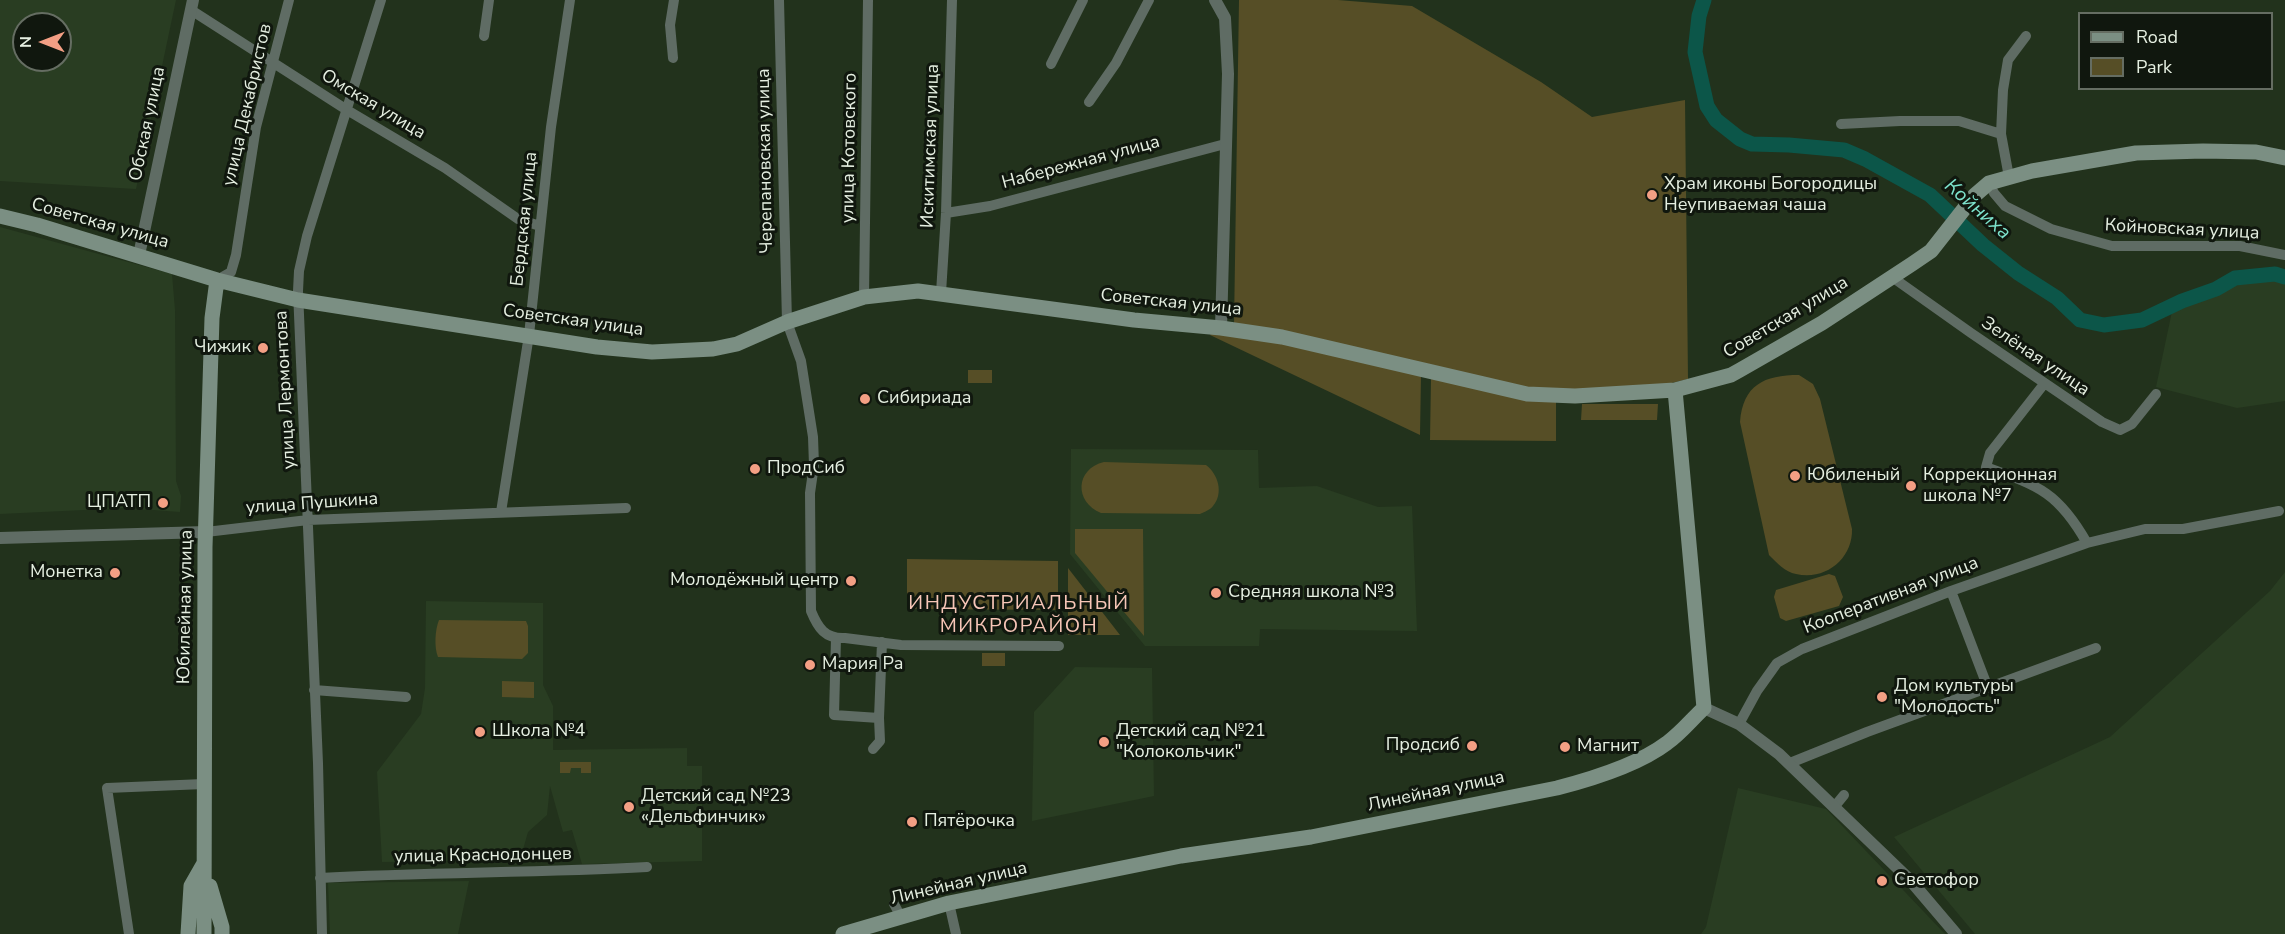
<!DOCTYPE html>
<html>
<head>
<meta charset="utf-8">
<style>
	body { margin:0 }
	#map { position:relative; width:2285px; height:934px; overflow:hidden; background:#22321c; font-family:"Nunito Sans",sans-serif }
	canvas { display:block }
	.legend { position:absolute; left:2078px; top:12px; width:195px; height:78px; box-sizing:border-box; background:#10170e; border:2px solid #656d62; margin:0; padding:8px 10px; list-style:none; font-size:18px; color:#e5efe1 }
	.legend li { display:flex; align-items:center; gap:12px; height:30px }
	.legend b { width:30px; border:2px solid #656d62 }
	.north { position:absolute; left:12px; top:12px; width:60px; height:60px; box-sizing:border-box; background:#10170e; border:2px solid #656d62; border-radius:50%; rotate:270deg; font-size:16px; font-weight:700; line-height:24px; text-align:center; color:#e5efe1 }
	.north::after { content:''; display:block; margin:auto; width:21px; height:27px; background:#f39f84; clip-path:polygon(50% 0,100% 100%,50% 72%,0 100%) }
</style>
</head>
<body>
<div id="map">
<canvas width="2285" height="934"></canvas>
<ul class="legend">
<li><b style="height:8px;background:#7b8f83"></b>Road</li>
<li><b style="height:16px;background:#564e26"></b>Park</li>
</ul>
<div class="north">N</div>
</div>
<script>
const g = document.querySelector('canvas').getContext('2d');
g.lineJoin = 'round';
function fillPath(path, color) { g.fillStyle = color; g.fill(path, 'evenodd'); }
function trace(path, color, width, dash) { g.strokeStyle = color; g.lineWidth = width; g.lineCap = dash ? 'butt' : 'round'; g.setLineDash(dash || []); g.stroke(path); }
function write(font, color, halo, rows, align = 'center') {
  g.font = font + ' "Nunito Sans",sans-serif'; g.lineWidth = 6; g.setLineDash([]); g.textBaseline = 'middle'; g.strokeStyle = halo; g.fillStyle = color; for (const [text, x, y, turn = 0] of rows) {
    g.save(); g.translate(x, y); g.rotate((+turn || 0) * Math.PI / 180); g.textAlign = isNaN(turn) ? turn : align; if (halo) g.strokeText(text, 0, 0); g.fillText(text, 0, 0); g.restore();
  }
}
fillPath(new Path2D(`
	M 0,0 L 176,0 L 136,189 L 0,181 ZM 24,24 L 60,24 L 60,60 L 24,60 Z
	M 0,227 L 172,274 L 175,310 L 176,481 L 181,496 L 180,512 L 126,508 L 0,514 Z
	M 2259,269 L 2285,277 L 2285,401 L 2237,408 L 2156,387 L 2174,302 Z
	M 1071,449 L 1258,450 L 1259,488 L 1317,486 L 1378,507 L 1412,506 L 1417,631 L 1260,629 L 1259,646 L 1145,646 L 1070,554 Z
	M 2285,572 L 2285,934 L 1975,934 L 1894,837 L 2110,737 L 2270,591 Z
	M 426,601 L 543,603 L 543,685 L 553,706 L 553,750 L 687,748 L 687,766 L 702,766 L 702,861 L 582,864 L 572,830 L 563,832 L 550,786 L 547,815 L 528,832 L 520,860 L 382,862 L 377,772 L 421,714 L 425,688 Z
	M 1075,667 L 1152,668 L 1154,796 L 1032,821 L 1034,712 Z
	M 1738,788 L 1826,809 L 1945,934 L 1701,934 L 1706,927 Z
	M 469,881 L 458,934 L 330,934 L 328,883 Z`), '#293d22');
fillPath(new Path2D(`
	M 1239,0 L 1338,0 L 1412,6 L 1541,82 L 1592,117 L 1685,100 L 1688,379 L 1651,388 L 1530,392 L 1234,325 Z
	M 1213,331 L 1259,338 L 1421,374 L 1420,435 L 1210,335 Z
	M 968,370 L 992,370 L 992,383 L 968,383 Z
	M 1799,375 L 1813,384 L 1820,399 L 1852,529 C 1853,558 1826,581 1796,574 C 1785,572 1777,563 1769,555 L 1740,422 C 1743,385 1764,375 1799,375 Z
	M 1431,378 L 1556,400 L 1556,441 L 1430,440 Z
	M 1582,404 L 1658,404 L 1657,420 L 1581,420 Z
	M 1104,462 L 1206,465 C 1218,474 1224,493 1213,506 C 1210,510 1204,512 1200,514 L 1101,513 C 1074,502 1075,469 1104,462 Z
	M 1075,529 L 1143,529 L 1144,636 L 1075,553 Z
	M 907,559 L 1058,561 L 1058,610 L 907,609 Z
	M 1068,568 L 1120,635 L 1068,635 Z
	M 1829,574 L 1835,576 L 1843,597 L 1839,606 L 1786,621 L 1780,618 L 1774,597 L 1776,590 Z
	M 439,620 L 526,621 L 528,626 L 528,653 L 522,659 L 438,657 C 434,647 435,630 439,620 Z
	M 982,653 L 1005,653 L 1005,666 L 982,666 Z
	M 502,681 L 534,682 L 534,698 L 502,697 Z
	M 560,762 L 591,762 L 591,773 L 581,773 L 581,768 L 571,768 L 570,773 L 560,773 Z`), '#564e26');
trace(new Path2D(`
	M 1704,0 L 1699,16 L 1695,52 L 1707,106 L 1716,120 L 1740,139 L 1752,144 L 1789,145 L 1844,150 L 1865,159 L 1930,195 L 1983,245 L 2018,273 L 2057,298 L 2080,320 L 2104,325 L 2142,320 L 2182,301 L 2216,289 L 2235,278 L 2275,274 L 2285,277`), '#0c5649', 15);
trace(new Path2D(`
	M 779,0 L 787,322 L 801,361 L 813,437 L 814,465 L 810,493 L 811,611 C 818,628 825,639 845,638 L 901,645 L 1059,646
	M 191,10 L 347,110 L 445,168 L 518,219 L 540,226
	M 484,36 L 489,0
	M 673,58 L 670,25 L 674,0
	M 1051,64 L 1083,0
	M 1089,102 L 1116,63 L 1149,0
	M 1841,124 L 1900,121 L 1959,121 L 2001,134
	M 2009,177 L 2001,134 L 2003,90 L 2008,60 L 2026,36
	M 1989,183 L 1994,193 L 2005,206 L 2051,229 L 2112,246 L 2240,246 L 2285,255
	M 946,213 L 990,206 L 1225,144
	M 1892,277 L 1971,333 L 2102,422 L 2120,430 L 2132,424 L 2156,394
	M 217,280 L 231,272 L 236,255 L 256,127 L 289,0
	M 941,293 L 946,213 L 952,0
	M 864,297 L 868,0
	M 2044,384 L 1990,453 L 1986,467 C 2039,486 2058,492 2087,543
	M 501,512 L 529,335 L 551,127 L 570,0
	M 206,532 L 308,520 L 626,508
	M 1951,591 L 1988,688
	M 836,638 L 834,715 L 879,718 L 882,642
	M 314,690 L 406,697
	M 1739,724 L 1757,691 L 1777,663 L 1802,649 L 1951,591 L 2087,543 L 2145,529 L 2183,529 L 2279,511
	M 873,749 L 880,741 L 879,718
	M 1790,763 L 1867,732 L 2096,648
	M 1835,806 L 1844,795
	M 320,878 C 429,872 538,873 647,867
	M 949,903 L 956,934
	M 894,904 L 901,917
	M 129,934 L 107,788 L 204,784
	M 322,934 L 318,763 L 298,291 L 299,271 L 307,236 L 381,0`), '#5f6c64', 10);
trace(new Path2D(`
	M 1215,0 L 1225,18 L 1228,74 L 1221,328
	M 139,255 L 193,0
	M 0,538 L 206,532
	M 1704,708 L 1739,724 L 1779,754 L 1911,881 L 1956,934`), '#5f6c64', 12);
trace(new Path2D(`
	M 0,216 L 37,225 L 217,280 L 298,300 L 597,347 L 652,352 L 713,349 L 737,344 L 787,322 L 864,297 L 918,291 L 1134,320 L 1221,328 L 1282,337 L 1527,394 L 1575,396 L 1675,390 L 1731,375 L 1740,370 L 1822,323 L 1912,264 L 1931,251 L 1975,195 L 1989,183 L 2032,171 L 2136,153 L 2203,151 L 2256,152 L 2285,158
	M 210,886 L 222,927 L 222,934
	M 188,934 L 191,886 L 203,865
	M 204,934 L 205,547 L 212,318 L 217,280
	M 843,934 L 949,903 L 1181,856 L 1311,837 L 1557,788 C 1592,779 1638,765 1667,743 C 1681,733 1692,719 1704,708 L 1675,390`), '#7b8f83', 15);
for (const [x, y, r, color] of [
	[1652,195,6,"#f39f84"],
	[263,348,6,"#f39f84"],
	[865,399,6,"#f39f84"],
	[755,469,6,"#f39f84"],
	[1795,476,6,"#f39f84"],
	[1911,486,6,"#f39f84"],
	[163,503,6,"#f39f84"],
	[115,573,6,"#f39f84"],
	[851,581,6,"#f39f84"],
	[1216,593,6,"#f39f84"],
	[810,665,6,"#f39f84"],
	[1882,697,6,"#f39f84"],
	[480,732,6,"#f39f84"],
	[1104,742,6,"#f39f84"],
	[1472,746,6,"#f39f84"],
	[1565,747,6,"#f39f84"],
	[629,807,6,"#f39f84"],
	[912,822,6,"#f39f84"],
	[1882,881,6,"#f39f84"]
]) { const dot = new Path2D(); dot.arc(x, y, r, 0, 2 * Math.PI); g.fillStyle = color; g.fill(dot); trace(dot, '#10170e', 2); }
write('18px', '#e5efe1', '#10170e', [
	["улица Декабристов",248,105,-77],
	["Омская улица",373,105,31],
	["Обская улица",148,124,-78],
	["Искитимская улица",931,146,-88],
	["улица Котовского",850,148,-89],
	["Черепановская улица",766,161,-91],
	["Набережная улица",1081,163,-15],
	["Бердская улица",525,219,-84],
	["Советская улица",100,224,16],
	["Койновская улица",2182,230,3],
	["Советская улица",1171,303,6],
	["Советская улица",1786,318,-31],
	["Советская улица",573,321,8],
	["Зелёная улица",2035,357,34],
	["улица Лермонтова",286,390,-93],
	["улица Пушкина",312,504,-4],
	["Кооперативная улица",1891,596,-21],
	["Юбилейная улица",186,607,-89],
	["Линейная улица",1436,792,-12],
	["улица Краснодонцев",483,856,-1],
	["Линейная улица",959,884,-13]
]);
write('18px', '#e5efe1', '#10170e', [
	["Храм иконы Богородицы",1664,185],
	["Неупиваемая чаша",1664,206],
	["Чижик",251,348,"right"],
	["Сибириада",877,399],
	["ПродСиб",767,469],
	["Юбиленый",1807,476],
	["Коррекционная",1923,476],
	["школа №7",1923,497],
	["ЦПАТП",151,503,"right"],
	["Монетка",103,573,"right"],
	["Молодёжный центр",839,581,"right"],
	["Средняя школа №3",1228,593],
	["Мария Ра",822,665],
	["Дом культуры",1894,687],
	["\"Молодость\"",1894,708],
	["Школа №4",492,732],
	["Детский сад №21",1116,732],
	["\"Колокольчик\"",1116,753],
	["Продсиб",1460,746,"right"],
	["Магнит",1577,747],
	["Детский сад №23",641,797],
	["«Дельфинчик»",641,818],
	["Пятёрочка",924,822],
	["Светофор",1894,881]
], 'left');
write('italic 20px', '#7de2cc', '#10170e', [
	["Койниха",1977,210,41]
]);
g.letterSpacing = '1.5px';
write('20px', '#f7c6b7', '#10170e', [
	["ИНДУСТРИАЛЬНЫЙ",1019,604],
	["МИКРОРАЙОН",1019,627]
]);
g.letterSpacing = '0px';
</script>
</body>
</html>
